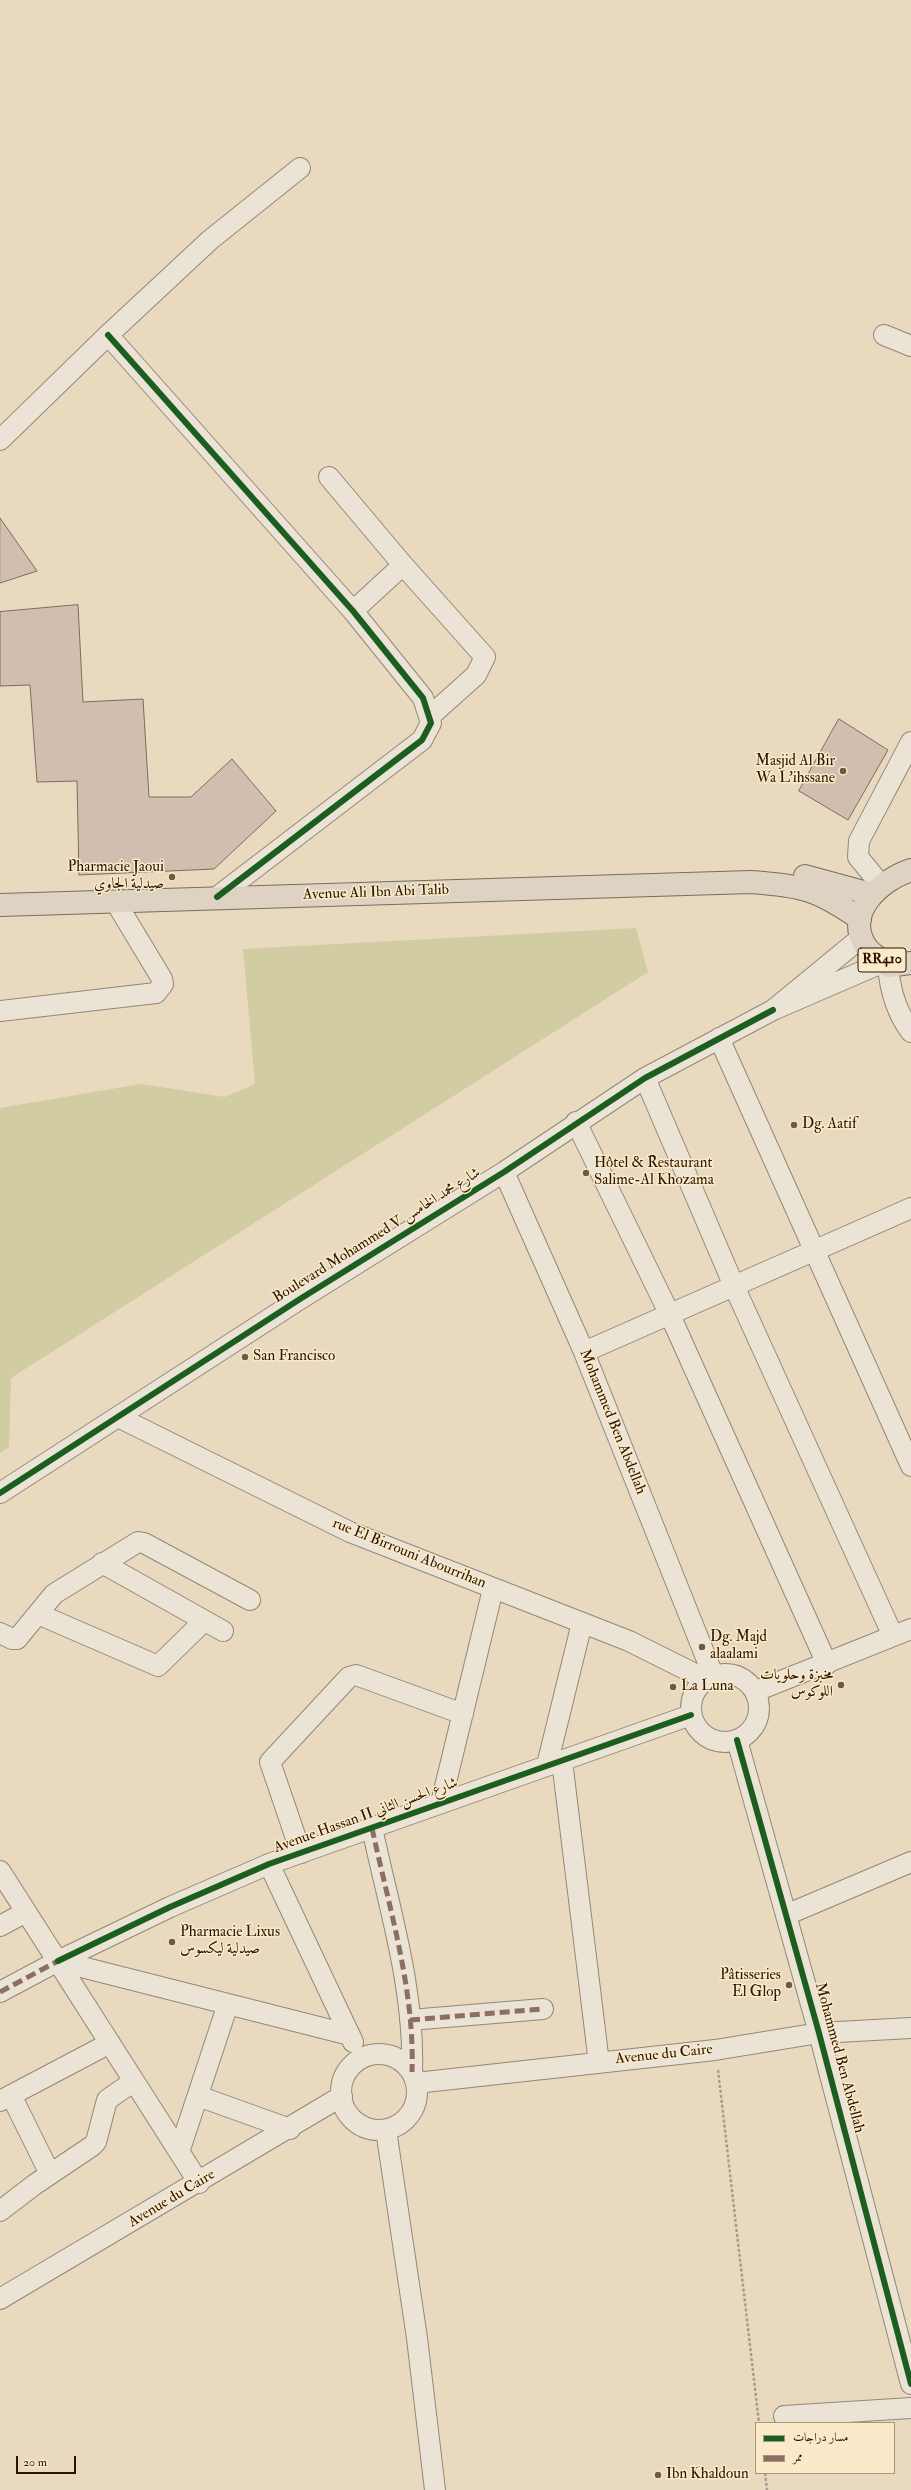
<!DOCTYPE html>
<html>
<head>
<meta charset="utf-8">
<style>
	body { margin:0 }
	#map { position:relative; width:911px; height:2490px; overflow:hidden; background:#e8d9bf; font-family:"IM FELL Double Pica",Amiri,serif }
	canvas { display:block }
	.legend { position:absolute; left:755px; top:2422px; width:140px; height:52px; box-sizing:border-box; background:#fbeaca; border:1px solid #a79579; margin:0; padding:5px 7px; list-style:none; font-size:12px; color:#2a1500 }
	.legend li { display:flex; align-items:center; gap:8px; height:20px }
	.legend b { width:20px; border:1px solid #a79579 }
	.scale { position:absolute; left:16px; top:2456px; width:60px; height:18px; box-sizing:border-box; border:2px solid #2a1500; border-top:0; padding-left:5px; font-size:12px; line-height:14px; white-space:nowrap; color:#2a1500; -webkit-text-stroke:3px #fbeaca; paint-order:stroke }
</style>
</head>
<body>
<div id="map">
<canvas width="911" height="2490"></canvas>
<ul class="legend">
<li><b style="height:5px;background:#1b5e20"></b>مسار دراجات</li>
<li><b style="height:5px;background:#8d6e63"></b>ممر</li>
</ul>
<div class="scale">20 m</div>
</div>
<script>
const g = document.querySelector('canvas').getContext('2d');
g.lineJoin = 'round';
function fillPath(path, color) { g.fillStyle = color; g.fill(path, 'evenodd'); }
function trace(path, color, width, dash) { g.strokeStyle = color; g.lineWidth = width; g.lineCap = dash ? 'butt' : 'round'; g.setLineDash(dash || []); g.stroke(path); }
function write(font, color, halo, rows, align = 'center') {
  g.font = font + ' "IM FELL Double Pica",Amiri,serif'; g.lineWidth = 3; g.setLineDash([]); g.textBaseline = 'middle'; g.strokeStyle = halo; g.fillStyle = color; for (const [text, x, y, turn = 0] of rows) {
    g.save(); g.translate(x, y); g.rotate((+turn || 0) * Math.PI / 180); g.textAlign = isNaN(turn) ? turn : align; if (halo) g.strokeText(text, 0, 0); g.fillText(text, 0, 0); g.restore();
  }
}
fillPath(new Path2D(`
	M 636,928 L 648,972 L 11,1378 L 9,1447 L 0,1453 L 0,1108 L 141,1084 L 225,1097 L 255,1084 L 243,949 Z`), '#d1cca1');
const building = new Path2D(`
	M 0,518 L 37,571 L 0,583 Z
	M 78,605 L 83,702 L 143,699 L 149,797 L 191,797 L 232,759 L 276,811 L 214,869 L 79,875 L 77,781 L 37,782 L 30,685 L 0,686 L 0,612 Z
	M 839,719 L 888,750 L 848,820 L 799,791 Z`);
fillPath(building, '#d2beae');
trace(building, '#786d5e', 1);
const minor = new Path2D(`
	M 108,335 L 353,611 L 423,698 L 431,723 L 422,740 L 217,897
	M 884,335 L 911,346
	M 0,440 L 108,335 L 210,240 L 300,168
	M 329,477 L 403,565 L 485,657 L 476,675 L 429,717
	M 353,611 L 403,565
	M 881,885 L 858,857 L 859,841 L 911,742
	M 862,937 L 773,1010 L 884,962
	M 888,966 C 890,991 896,1012 911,1032
	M 0,1011 L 156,993 L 163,984 L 162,979 L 115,901
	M 719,1038 L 911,1466
	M 645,1078 L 734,1286 L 893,1636
	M 576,1122 L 670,1315 L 827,1664
	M 504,1172 L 584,1352 L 713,1675
	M 584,1352 L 911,1208
	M 118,1417 L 350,1532 L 629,1641 L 705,1679
	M 0,1493 L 300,1299 L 504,1172 L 645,1078 L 773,1010
	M 102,1563 L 223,1631
	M 38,1614 L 158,1666 L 204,1621
	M 0,1633 L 12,1639 L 17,1639 L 54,1594 L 138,1542 L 144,1543 L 250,1600
	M691 1708a34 34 0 1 1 68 0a34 34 0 1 1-68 0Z
	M 756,1691 L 911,1629
	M 737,1740 L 819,2033 L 911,2384
	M 562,1761 L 599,2063
	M 547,1765 L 582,1623
	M 441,1803 L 493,1589
	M 372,1828 C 389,1908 415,1990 412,2072
	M 301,1853 L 270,1762 L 349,1677 L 356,1675 L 463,1714
	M 269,1864 L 353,2042
	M 0,1871 L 199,2183
	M 786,1915 L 911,1862
	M 0,1926 L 26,1912
	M 58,1961 L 350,2035
	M 0,1992 L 58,1961 L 170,1907 L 269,1864 L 691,1715
	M 410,2020 L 543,2009
	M341 2092a38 38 0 1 1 76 0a38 38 0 1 1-76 0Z
	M 416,2083 L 715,2050 L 819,2033 L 911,2028
	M 11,2095 L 50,2174
	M 198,2096 L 290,2129
	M 0,2101 L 110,2043
	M 386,2130 L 417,2338 L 435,2490
	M 179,2152 L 228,2004
	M 0,2211 L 34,2185 L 92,2146 L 96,2142 L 107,2100 L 134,2081
	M 0,2299 L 342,2096
	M 784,2416 L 911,2408`);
const major = new Path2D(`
	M 805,876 L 871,894
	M 0,905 L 751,882 C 803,886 817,889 860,919`);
const highway = new Path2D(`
	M 911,870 C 881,880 842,913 867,948 C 872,955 882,959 888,966 L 911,963`);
trace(minor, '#938877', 22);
trace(major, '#786d5e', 24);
trace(highway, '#786d5e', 24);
trace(new Path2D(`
	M 718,2070 L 759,2423
	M 765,2473 L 767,2490`), '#a49d90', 2.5, [3, 2]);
trace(minor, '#ebe3d6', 20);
trace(major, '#ded3c2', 22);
trace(highway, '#ded3c2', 22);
trace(new Path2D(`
	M 372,1828 C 389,1908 415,1990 412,2072
	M 0,1992 L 58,1961
	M 410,2020 L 543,2009`), '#8d6e63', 5, [10, 5]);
trace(new Path2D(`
	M 108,335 L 353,611 L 423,698 L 431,723 L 422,740 L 217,897
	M 0,1493 L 300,1299 L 504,1172 L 645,1078 L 773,1010
	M 737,1740 L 819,2033 L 911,2384
	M 58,1961 L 170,1907 L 269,1864 L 691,1715`), '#1b5e20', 6);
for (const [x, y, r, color] of [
	[843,771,4,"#6c5a43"],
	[172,877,4,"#6c5a43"],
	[794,1125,4,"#6c5a43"],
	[586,1173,4,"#6c5a43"],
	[245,1357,4,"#6c5a43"],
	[702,1647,4,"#6c5a43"],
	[841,1685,4,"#6c5a43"],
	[673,1687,4,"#6c5a43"],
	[172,1942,4,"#6c5a43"],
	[789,1985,4,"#6c5a43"],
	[658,2475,4,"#6c5a43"]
]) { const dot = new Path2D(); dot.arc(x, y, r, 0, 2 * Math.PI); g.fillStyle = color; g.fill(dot); trace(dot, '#fbeaca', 1.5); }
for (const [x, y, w] of [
	[882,960,48]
]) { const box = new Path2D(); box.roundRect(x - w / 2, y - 12, w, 24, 3); g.fillStyle = '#fbeaca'; g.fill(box); trace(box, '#2a1500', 1); }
write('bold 14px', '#2a1500', null, [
	["RR410",882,960]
]);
write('15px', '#2a1500', '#fbeaca', [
	["Masjid Al Bir",835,762,"right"],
	["Wa L'ihssane",835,779,"right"],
	["Pharmacie Jaoui",164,868,"right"],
	["صيدلية الجاوي",164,885,"right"],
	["Dg. Aatif",802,1125],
	["Hôtel & Restaurant",594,1164],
	["Salime-Al Khozama",594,1181],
	["San Francisco",253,1357],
	["Dg. Majd",710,1638],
	["alaalami",710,1655],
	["مخبزة وحلويات",833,1676,"right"],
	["اللوكوس",833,1693,"right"],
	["La Luna",681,1687],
	["Pharmacie Lixus",180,1933],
	["صيدلية ليكسوس",180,1950],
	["Pâtisseries",781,1976,"right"],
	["El Glop",781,1993,"right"],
	["Ibn Khaldoun",666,2475]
], 'left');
write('15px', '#2a1500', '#fbeaca', [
	["Avenue Ali Ibn Abi Talib",376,893,-2],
	["Boulevard Mohammed V شارع محمد الخامس",377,1236,-32],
	["Mohammed Ben Abdellah",612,1422,68],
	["rue El Birrouni Abourrihan",409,1554,22],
	["Avenue Hassan II شارع الحسن الثاني",366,1816,-20],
	["Avenue du Caire",664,2055,-6],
	["Mohammed Ben Abdellah",839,2058,75],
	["Avenue du Caire",172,2199,-31]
]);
</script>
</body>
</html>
